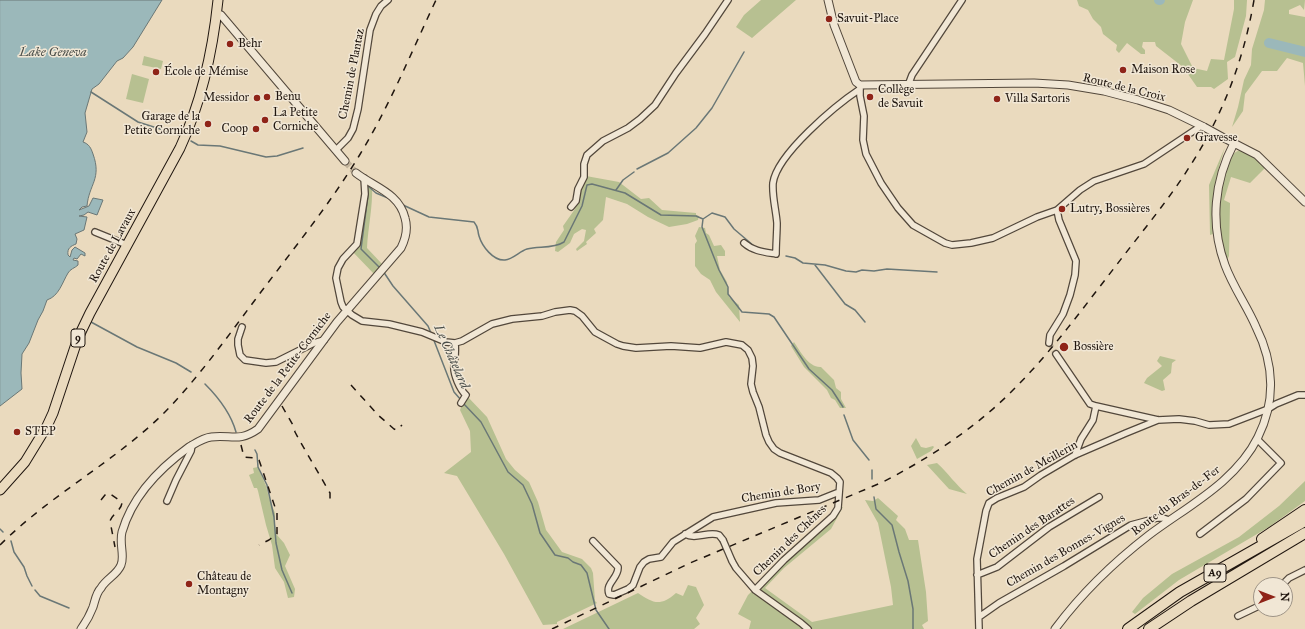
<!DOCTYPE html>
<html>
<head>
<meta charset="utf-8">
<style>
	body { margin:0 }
	#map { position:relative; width:1305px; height:629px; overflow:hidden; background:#eadabe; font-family:"IM FELL Great Primer",serif }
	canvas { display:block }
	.north { position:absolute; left:1253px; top:577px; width:40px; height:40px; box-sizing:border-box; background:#f1e7d5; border:1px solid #9d9386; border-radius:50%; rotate:90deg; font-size:11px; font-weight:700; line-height:16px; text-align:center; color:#20160f }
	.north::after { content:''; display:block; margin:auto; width:14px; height:18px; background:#8f2418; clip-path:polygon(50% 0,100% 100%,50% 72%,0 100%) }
</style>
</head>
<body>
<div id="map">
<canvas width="1305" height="629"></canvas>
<div class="north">N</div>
</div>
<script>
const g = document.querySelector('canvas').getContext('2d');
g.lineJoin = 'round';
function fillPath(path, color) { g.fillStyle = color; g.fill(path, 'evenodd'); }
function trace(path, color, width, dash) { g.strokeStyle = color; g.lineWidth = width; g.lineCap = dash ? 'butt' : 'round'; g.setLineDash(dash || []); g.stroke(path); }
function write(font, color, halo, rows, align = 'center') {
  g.font = font + ' "IM FELL Great Primer",serif'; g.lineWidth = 3; g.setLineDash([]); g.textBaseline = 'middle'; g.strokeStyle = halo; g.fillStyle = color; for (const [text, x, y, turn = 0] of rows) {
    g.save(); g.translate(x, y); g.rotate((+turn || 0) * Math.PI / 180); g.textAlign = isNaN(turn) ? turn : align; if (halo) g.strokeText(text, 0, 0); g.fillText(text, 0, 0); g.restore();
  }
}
fillPath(new Path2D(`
	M 761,0 L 796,0 L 752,38 L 736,27 L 744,15 Z
	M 1077,0 L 1193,0 L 1185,22 L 1181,44 L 1193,68 L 1207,71 L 1211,59 L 1224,60 L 1234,9 L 1234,0 L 1247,0 L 1246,16 L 1235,57 L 1227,62 L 1228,79 L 1214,89 L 1211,87 L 1197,87 L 1183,67 L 1156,46 L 1155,42 L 1143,42 L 1142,47 L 1145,50 L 1145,54 L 1141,54 L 1127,43 L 1119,53 L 1116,50 L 1117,45 L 1103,34 L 1101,27 L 1093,19 L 1088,10 L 1079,6 Z
	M 1265,0 L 1305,0 L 1304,10 L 1300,5 L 1289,10 L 1289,14 L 1305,17 L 1305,86 L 1303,63 L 1287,58 L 1277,71 L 1262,71 L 1245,94 L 1243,111 L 1232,127 L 1238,107 L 1244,80 L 1251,65 L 1252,49 L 1264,10 Z
	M 144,56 L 163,61 L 161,69 L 142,65 Z
	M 132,74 L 149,79 L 143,103 L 126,99 Z
	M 1225,147 C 1215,178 1210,202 1213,234 L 1210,235 L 1209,185 Z
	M 1242,150 L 1258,161 L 1265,168 L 1250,183 L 1231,177 L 1224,200 L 1230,203 L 1229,256 L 1227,260 C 1223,248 1220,236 1219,223 C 1218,208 1222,150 1242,150 Z
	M 586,176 L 619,182 L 641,199 L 649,198 L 662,210 L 696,213 L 696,215 L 699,216 L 698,220 L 687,224 L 669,227 L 648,217 L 627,204 L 606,197 L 603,220 L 594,229 L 596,233 L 586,242 L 587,244 L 577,251 L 576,249 L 584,241 L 586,230 L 582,229 L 574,234 L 570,243 L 558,252 L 555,251 L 556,242 L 564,230 L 563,226 L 575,209 L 579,190 Z
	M 363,183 L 372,186 C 373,207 368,227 367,248 L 383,265 L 375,275 L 351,250 L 357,244 L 365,194 Z
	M 699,227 L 705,228 L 706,233 L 709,235 L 714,246 L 721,245 L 725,251 L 725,256 L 717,256 L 720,270 L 727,282 L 729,297 L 739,305 L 740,322 L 716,292 L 710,280 L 701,274 L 695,266 L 695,244 L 697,241 L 695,236 Z
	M 794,342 C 800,351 809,368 821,367 L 834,380 L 836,388 L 841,392 L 841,399 L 846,408 L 840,408 L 835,400 L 831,398 L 827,390 L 804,367 L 791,346 Z
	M 1160,356 L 1176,360 L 1172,363 L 1171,373 L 1163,380 L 1165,390 L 1162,391 L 1144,383 L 1147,378 L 1162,366 L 1157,361 Z
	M 466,395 L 487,417 L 506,459 L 515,470 L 529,482 L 538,502 L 546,530 L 549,534 L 562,552 L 582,559 L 591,568 L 593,573 L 595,601 L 597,603 L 557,622 L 557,624 L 543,625 L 504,554 L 457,476 L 444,473 L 471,452 L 470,431 L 460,410 Z
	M 916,438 L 921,447 L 926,448 L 933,446 L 934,447 L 931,451 L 917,459 L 911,446 Z
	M 937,463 C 948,473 956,485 967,494 L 949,489 L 927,465 Z
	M 258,467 L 266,486 L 269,498 L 275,513 L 275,525 L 277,535 L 284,543 L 290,555 L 285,566 L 295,589 L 294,597 L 288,598 L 284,582 L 275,568 L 272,545 L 266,525 L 258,491 L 257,488 L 254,488 L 249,475 L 254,473 L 253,468 Z
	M 1305,481 L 1305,501 L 1269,527 L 1179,580 L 1135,614 L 1132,612 L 1143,598 L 1172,574 L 1239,537 L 1279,506 Z
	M 878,498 L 898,516 L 896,520 L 905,529 L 909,540 L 918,540 L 926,592 L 928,621 L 922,625 L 924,629 L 749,629 L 751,621 L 738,614 L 748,595 L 838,508 L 843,507 L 831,529 L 784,568 L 765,588 L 812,622 L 893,605 L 891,587 L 878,523 L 865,500 L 873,501 Z
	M 688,585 L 696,587 L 704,605 L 696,618 L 700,624 L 694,629 L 563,629 L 638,593 C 653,603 660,607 676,593 L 683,596 Z`), '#b7c091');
const water = new Path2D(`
	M 0,0 L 162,0 L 133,47 L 123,58 L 117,61 L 99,84 L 92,89 L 85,113 L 87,132 L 83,142 C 89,144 91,148 93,154 C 102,179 89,184 87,206 L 82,207 L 79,210 L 89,206 L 93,198 L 103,200 L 97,215 L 88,212 L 84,215 L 79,216 L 87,217 L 84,230 L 75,234 L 77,239 L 76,244 C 71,246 67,248 68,255 L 70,257 L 72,250 L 75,247 L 85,253 L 85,256 L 81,254 L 77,259 L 74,258 L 73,260 L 78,261 L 78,265 C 75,268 70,269 68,273 C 62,283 59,296 47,300 L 43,311 L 38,320 L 29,343 L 22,354 L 21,373 L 22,389 L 0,406 Z`);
fillPath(water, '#9bb8ba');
trace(water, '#6a7776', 1);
trace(new Path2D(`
	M 91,92 L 138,122 L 179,135
	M 191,141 L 198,145 L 220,146 L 266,157 L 277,156 L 303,148
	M 637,169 L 668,153 L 696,128 L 712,108 L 744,52
	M 367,185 L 368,195 L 361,249 L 381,269
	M 368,186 L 376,193 L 388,198
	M 616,190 L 623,180 L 634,172
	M 403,205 L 429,217 L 474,222 C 479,228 477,229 479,236 C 482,246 493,261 505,260 C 513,259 520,251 527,249 C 539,246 553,249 564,242 L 582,206 L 587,185 L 592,184 L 625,193 L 661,215 L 696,216 L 703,219
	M 703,219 L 702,227 L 719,270 L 728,287 L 728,294 L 742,312 L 769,314 L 774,317 L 809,369 L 832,390 L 843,407
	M 703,219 L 712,213 L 725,217 L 734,229 L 754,246
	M 786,256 L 795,258 L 803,263 L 825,265 L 846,271 L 856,272 L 862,270 L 874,271 L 887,269 L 937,272
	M 815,265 L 845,304 L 855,310 L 865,322
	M 383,271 L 393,286 L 428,326 L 431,333
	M 91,322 L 137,347 L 176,363 L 191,372
	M 433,338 L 454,392 L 461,400
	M 205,384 C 218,397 231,414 236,432
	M 463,403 L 481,422 L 508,472 L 523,485 L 532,504 L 540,533 L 555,555 L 568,558 L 573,562 L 581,565 L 587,573 L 596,610 L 609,629
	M 844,415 L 853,440 L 869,460
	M 255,450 L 257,454 L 258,467 L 267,485 L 274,517 L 276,543 L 282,570 L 292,593
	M 872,470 L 872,479
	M 874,497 L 876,509 L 892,525 L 899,552 L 908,581 L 913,609 L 913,629
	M 0,529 L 3,532
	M 11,541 L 14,552 L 24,567 L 27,576 L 32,586
	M 35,590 L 40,596 L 69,608`), '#6a7776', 1.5);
trace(new Path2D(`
	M 1159,0 L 1160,0
	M 1269,43 L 1305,52`), '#9bb8ba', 10);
trace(new Path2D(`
	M 1049,343 L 1056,354`), '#c2b39b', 5.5, [5.5, 3]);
trace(new Path2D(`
	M 345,161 L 356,173`), '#c2b39b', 7, [7, 3.5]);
const minor = new Path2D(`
	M 909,83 L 912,75 L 962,0
	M 860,85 L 860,96 L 864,116 L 863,140 L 866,154 L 881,183 L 898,208 L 913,225 L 945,243 L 952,245 L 971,243 L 993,238 L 1037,217 L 1057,210 L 1080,190 L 1094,181 L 1144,164 L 1201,126
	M 336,150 L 348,138 L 353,129 L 358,109 L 370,30 L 376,14 L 381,6 L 388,0
	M 364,178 L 365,194 L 357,244 L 343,259 L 338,268 L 336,278 L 341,302 L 343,307 L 352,315 L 362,321 L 389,324 L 422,332 L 446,342 L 455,343 L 462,341 L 492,324 L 512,319 L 542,316 L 555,312 L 570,310 L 575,311 L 582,316 L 595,332 L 617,344 L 623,346 L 636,348 L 671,346 L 700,348 L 726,342 L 742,345 L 748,350 L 752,358 L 753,366 L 751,384 L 753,392 L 759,407 L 766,435 L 769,442 L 774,449 L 780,453 L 831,473 L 837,478 L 840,482 L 838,508 L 833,516 L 784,560 L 755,590 L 801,623 L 808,629
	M 571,207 L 576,201 L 578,189 L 584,177 L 584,164 L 587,155 L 603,141 L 628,128 L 640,119 L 655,105 L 676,73 L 705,34 L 728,0
	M 95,232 L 127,245
	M 744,243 C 753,251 764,252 776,254 C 776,243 777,233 777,223 C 776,210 772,196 773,183 C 777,154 836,105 860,89
	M 242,327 L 238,339 L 238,345 L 240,355 L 245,360 L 266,363 L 276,362 L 314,343 L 324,340
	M 455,343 C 456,353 455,356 454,366 C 453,374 460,390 466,395 L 461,403
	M 1049,343 L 1050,335 L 1063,314 L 1070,295 L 1075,275 L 1076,261 L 1059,220 L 1057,210
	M 1056,354 L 1090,404 L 1096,406
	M 1075,455 L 1081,439 L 1093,420 L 1096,406 L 1158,420 L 1179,419 L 1195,421 L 1209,425 L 1229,424 L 1268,409 L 1276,404 L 1298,395 L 1305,395
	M 167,501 L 176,480 L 191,451 L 192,445
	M 685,534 C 696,540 708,531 719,535 L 723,540
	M 1200,534 L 1246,499 L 1281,463 L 1257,439
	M 593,541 L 618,567 C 619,578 605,583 609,594 L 614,595 L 628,589 L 633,585 L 640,567 L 644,562 L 649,559 L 661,557 L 673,542 L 713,517 L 776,503 L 819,500 L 839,492
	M 732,561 L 736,568 L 755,590
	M 977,575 L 997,567 L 1049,527 L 1099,497
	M 1282,585 L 1289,578 L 1305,570
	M 1238,616 L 1261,605
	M 979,617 L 999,603 L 1064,566 L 1131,525 L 1157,518 L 1163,518 L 1169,520
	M 979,629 L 977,559 L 986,511 L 989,503 L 997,498 L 1024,487 L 1041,475 L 1075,455 L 1126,433 L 1158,420`);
const tertiary = new Path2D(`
	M 828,0 L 834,25 L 856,82 L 860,85 L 1034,83 L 1068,85 L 1104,91 L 1138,100 L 1169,110 L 1204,127
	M 216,13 L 221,15 L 345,161
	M 1224,138 L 1257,155 L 1305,202
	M 81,629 C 86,622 90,615 93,607 C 95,601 96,593 101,588 C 106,579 117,575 121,565 C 125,556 119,544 122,532 C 132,497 160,468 189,447 C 196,443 203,438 211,437 C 231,434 238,443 258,429 L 337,322 L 401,248 C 406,238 408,228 405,218 C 399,193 374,187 356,173
	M 1055,629 C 1081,594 1114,562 1149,535 C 1186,507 1236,482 1258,437 C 1276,401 1274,363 1256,327 C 1247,306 1233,287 1225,265 C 1210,224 1214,181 1234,143`);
const primary = new Path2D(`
	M 0,490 L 25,462 L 47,426 L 53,413 L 78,338 L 90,313 L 180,148 C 201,103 213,49 218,0`);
const motorway = new Path2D(`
	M 1262,539 L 1305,510
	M 1128,629 L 1180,592 L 1305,521
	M 1149,629 L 1191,601 L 1305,533`);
trace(minor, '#52473b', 8);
trace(tertiary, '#52473b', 9);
trace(primary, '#20160f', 11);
trace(motorway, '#20160f', 12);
trace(minor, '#f1e7d5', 5.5);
trace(tertiary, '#f1e7d5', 7);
trace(primary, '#eadabe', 9);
trace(motorway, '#eadabe', 10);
trace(new Path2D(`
	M 351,385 L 378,415 L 394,429 L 397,430 L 402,425
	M 282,406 L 294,427 L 295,432 L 301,443 L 330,493 L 330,499 L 327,503
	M 241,445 L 244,457 L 256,458 L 259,460 L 277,513 L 277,534 L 269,540 L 259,545
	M 101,500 L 105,495 L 109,493 L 122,502 C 122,510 112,514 110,521 L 115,547
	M 0,545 C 49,496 111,464 161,416 C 196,381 225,340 255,300 C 290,253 328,207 359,156 C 389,107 411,53 436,0
	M 552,629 L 690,563 L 883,482 C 931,457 977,427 1015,388 C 1052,351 1083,308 1115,267 C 1140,234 1168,201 1190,166 C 1223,115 1244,59 1254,0`), '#20160f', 1.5, [7, 7]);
const minorBridge = new Path2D(`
	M 723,540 L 732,561`);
const tertiaryBridge = new Path2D(`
	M 1204,127 L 1224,138`);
trace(minorBridge, '#52473b', 8, []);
trace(tertiaryBridge, '#52473b', 9, []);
trace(minorBridge, '#f1e7d5', 5.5);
trace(tertiaryBridge, '#f1e7d5', 7);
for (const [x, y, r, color] of [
	[829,19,4,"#8f2418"],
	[230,44,4,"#8f2418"],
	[1123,70,4,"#8f2418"],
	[156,72,4,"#8f2418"],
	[267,97,4,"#8f2418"],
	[870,97,4,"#8f2418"],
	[257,98,4,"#8f2418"],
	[997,99,4,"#8f2418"],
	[265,120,4,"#8f2418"],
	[208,124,4,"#8f2418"],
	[256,129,4,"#8f2418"],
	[1187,138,4,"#8f2418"],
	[1062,209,4,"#8f2418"],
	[1064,347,5,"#8f2418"],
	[17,432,4,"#8f2418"],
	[189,584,4,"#8f2418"]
]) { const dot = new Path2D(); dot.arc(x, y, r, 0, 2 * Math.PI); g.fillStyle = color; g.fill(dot); trace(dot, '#f1e7d5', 1.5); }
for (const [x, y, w] of [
	[78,338,14],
	[1215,573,22]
]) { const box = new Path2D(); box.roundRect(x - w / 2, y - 9, w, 18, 3); g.fillStyle = '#f1e7d5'; g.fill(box); trace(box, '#20160f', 1); }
write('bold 11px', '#20160f', null, [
	["9",78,338],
	["A9",1215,573]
]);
write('12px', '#20160f', '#f1e7d5', [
	["Savuit-Place",837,19],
	["Behr",238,44],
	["Maison Rose",1131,70],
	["École de Mémise",164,72],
	["Collège",878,90],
	["de Savuit",878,104],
	["Benu",275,97],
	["Messidor",249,98,"right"],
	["Villa Sartoris",1005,99],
	["La Petite",273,113],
	["Corniche",273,127],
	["Garage de la",200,117,"right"],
	["Petite Corniche",200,131,"right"],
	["Coop",248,129,"right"],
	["Gravesse",1195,138],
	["Lutry, Bossières",1070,209],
	["Bossière",1073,347],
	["STEP",25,432],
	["Château de",197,577],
	["Montagny",197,591]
], 'left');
write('12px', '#20160f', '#f1e7d5', [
	["Chemin de Plantaz",352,74,-79],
	["Route de la Croix",1124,88,14],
	["Route de Lavaux",113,246,-61],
	["Route de la Petite-Corniche",288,368,-53],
	["Chemin de Meillerin",1032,469,-29],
	["Chemin de Bory",781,493,-9],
	["Route du Bras-de-Fer",1176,501,-37],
	["Chemin des Barattes",1032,528,-34],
	["Chemin des Chênes",790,541,-44],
	["Chemin des Bonnes-Vignes",1066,551,-30]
]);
write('italic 13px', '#4b4f4b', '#f1e7d5', [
	["Lake Geneva",53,53],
	["Le Châtelard",451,357,66]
]);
</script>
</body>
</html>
